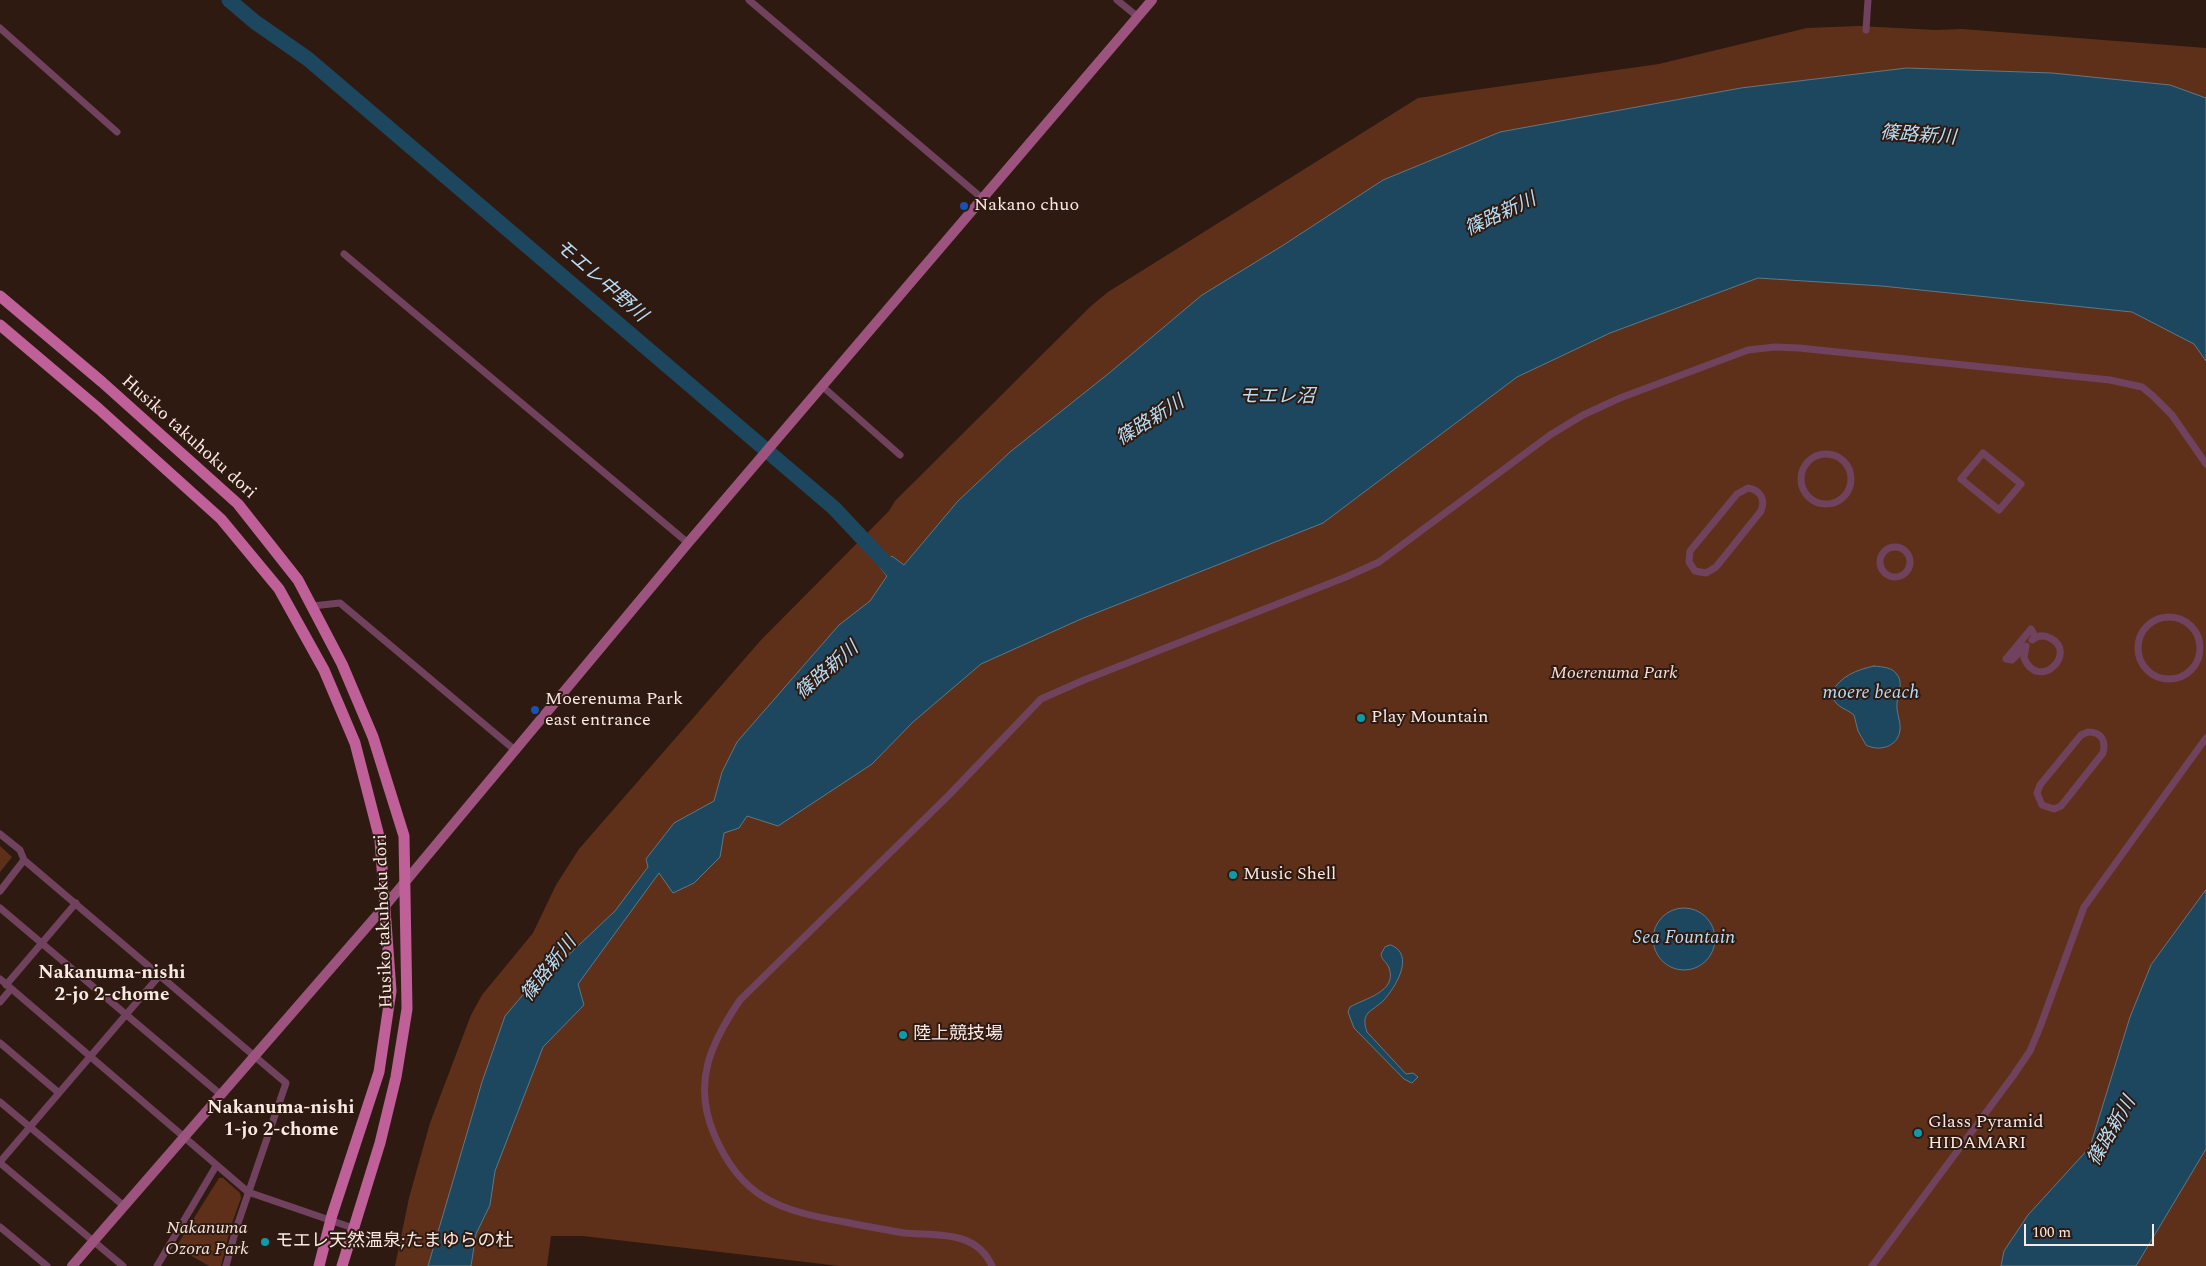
<!DOCTYPE html>
<html>
<head>
<meta charset="utf-8">
<style>
	body { margin:0 }
	#map { position:relative; width:2206px; height:1266px; overflow:hidden; background:#2f1a11; font-family:Spectral,serif }
	canvas { display:block }
	.scale { position:absolute; left:2024px; top:1224px; width:130px; height:22px; box-sizing:border-box; border:2px solid #f8e9e2; border-top:0; padding-left:6px; font-size:15px; line-height:18px; white-space:nowrap; color:#f8e9e2; -webkit-text-stroke:4px #2f1a11; paint-order:stroke }
</style>
</head>
<body>
<div id="map">
<canvas width="2206" height="1266"></canvas>
<div class="scale">100 m</div>
</div>
<script>
const g = document.querySelector('canvas').getContext('2d');
g.lineJoin = 'round';
function fillPath(path, color) { g.fillStyle = color; g.fill(path, 'evenodd'); }
function trace(path, color, width, dash) { g.strokeStyle = color; g.lineWidth = width; g.lineCap = dash ? 'butt' : 'round'; g.setLineDash(dash || []); g.stroke(path); }
function write(font, color, halo, rows, align = 'center') {
  g.font = font + ' Spectral,"Noto Sans JP",serif'; g.lineWidth = 4; g.setLineDash([]); g.textBaseline = 'middle'; g.strokeStyle = halo; g.fillStyle = color; for (const [text, x, y, turn = 0] of rows) {
    g.save(); g.translate(x, y); g.rotate((+turn || 0) * Math.PI / 180); g.textAlign = isNaN(turn) ? turn : align; if (halo) g.strokeText(text, 0, 0); g.fillText(text, 0, 0); g.restore();
  }
}
fillPath(new Path2D(`
	M 1859,26 L 1936,30 L 1962,29 L 2206,48 L 2206,1266 L 840,1266 L 583,1236 L 551,1236 L 547,1266 L 395,1266 L 409,1198 L 430,1123 L 471,1015 L 482,995 L 533,933 L 556,885 L 579,849 L 761,640 L 889,511 L 895,501 L 1091,306 L 1108,292 L 1418,98 L 1659,64 L 1807,28 Z
	M 0,846 L 12,857 L 0,872 Z
	M 219,1178 L 223,1178 L 240,1193 L 241,1198 L 231,1226 L 221,1266 L 209,1266 L 176,1247 Z`), '#5f3019');
const water = new Path2D(`
	M 1907,68 L 2052,73 L 2170,85 L 2206,98 L 2206,361 L 2194,344 L 2132,312 L 1882,286 L 1758,278 L 1610,333 L 1517,377 L 1323,523 L 1081,619 L 981,664 L 913,722 L 872,764 L 778,826 L 747,816 L 739,828 L 724,833 L 720,857 L 694,883 L 673,893 L 659,873 L 578,984 L 584,1005 L 543,1047 L 495,1171 L 490,1205 L 476,1234 L 471,1266 L 428,1266 L 482,1082 L 505,1016 L 543,971 L 561,962 L 615,911 L 648,867 L 646,859 L 674,823 L 714,801 L 722,772 L 737,742 L 839,625 L 870,601 L 887,576 L 879,566 L 892,556 L 904,565 L 958,501 L 1010,452 L 1108,374 L 1202,295 L 1282,246 L 1383,180 L 1500,132 L 1741,88 Z
	M 1874,666 C 1883,667 1893,667 1898,676 C 1903,684 1898,694 1897,703 C 1896,713 1901,721 1900,730 C 1898,747 1879,752 1866,745 L 1858,731 L 1854,715 C 1844,707 1833,707 1832,692 C 1841,676 1856,670 1874,666 Z
	M 2206,890 L 2206,1149 L 2136,1266 L 2001,1266 L 2004,1251 L 2028,1215 L 2090,1147 L 2130,1017 L 2151,965 Z
	M1653 939a31 31 0 1 1 62 0a31 31 0 1 1-62 0Z
	M 1391,945 C 1416,955 1395,988 1383,1001 C 1379,1005 1372,1009 1368,1013 C 1363,1019 1365,1026 1367,1032 L 1406,1074 L 1413,1073 L 1418,1077 L 1412,1083 L 1404,1079 L 1354,1028 L 1348,1012 L 1350,1007 C 1363,999 1398,992 1389,968 C 1387,962 1382,961 1381,954 L 1385,947 Z`);
fillPath(water, '#1c475e');
trace(water, '#5e7886', 1);
trace(new Path2D(`
	M 229,0 L 255,22 L 308,59 L 834,508 L 898,576`), '#1c475e', 15);
trace(new Path2D(`
	M 749,0 L 983,199
	M 1117,0 L 1138,17
	M 0,28 L 117,132
	M 1866,30 L 1868,0
	M 344,254 L 688,543
	M 822,386 L 900,455
	M 1983,453 L 2021,484 L 1999,510 L 1961,479 Z
	M1801 479a25 25 0 1 1 50 0a25 25 0 1 1-50 0Z
	M 1748,488 C 1760,490 1766,499 1761,511 L 1716,567 L 1706,573 L 1695,571 L 1689,562 L 1690,551 L 1737,494 Z
	M1880 562a15 15 0 1 1 30 0a15 15 0 1 1-30 0Z
	M 312,606 L 340,603 L 516,751
	M2138 648a31 31 0 1 1 62 0a31 31 0 1 1-62 0Z
	M 2031,629 L 2035,636 L 2032,640 C 2037,636 2043,634 2050,638 C 2079,652 2039,693 2024,658 L 2026,646 L 2012,660 L 2006,659 Z
	M 2088,732 C 2102,732 2106,741 2103,753 L 2061,806 L 2054,809 L 2042,805 L 2037,793 L 2040,785 L 2081,735 Z
	M 0,834 L 20,850 L 24,860 L 0,891
	M 24,860 L 286,1083 L 236,1229 L 226,1266
	M 0,908 L 220,1094
	M 0,979 L 248,1192 L 353,1228
	M 6,985 L 76,903
	M 0,1002 L 11,989
	M 0,1043 L 59,1093
	M 0,1102 L 124,1206
	M 0,1162 L 160,975
	M 0,1163 L 123,1266
	M 0,1227 L 47,1266
	M 157,1266 L 216,1166
	M 992,1266 C 976,1230 938,1236 905,1233 C 885,1230 865,1226 845,1222 C 781,1211 741,1199 714,1134 C 692,1082 711,1043 740,1000 L 949,795 L 1041,699 L 1084,680 L 1346,577 L 1379,562 L 1550,435 L 1583,415 L 1620,398 L 1748,350 L 1775,347 L 1799,348 L 2110,380 L 2142,387 L 2153,396 L 2172,415 L 2206,464
	M 1872,1266 L 2013,1076 L 2030,1051 L 2040,1027 L 2084,907 L 2206,738`), '#70425d', 7);
trace(new Path2D(`
	M 72,1266 L 385,906 L 688,543 L 1152,0`), '#9c547f', 10);
trace(new Path2D(`
	M 0,296 L 102,382 L 238,504 L 298,580 L 342,664 L 373,737 L 404,836 L 407,1009 L 396,1077 L 380,1143 L 342,1266
	M 0,325 L 99,409 L 221,519 L 279,589 L 324,670 L 355,743 L 380,840 L 391,991 L 379,1072 L 332,1215 L 319,1266`), '#bf6099', 11);
for (const [x, y, r, color] of [
	[964,206,5,"#1a4fb4"],
	[535,710,5,"#1a4fb4"],
	[1361,718,5,"#0f9aa8"],
	[1233,875,5,"#0f9aa8"],
	[903,1035,5,"#0f9aa8"],
	[1918,1133,5,"#0f9aa8"],
	[265,1242,5,"#0f9aa8"]
]) { const dot = new Path2D(); dot.arc(x, y, r, 0, 2 * Math.PI); g.fillStyle = color; g.fill(dot); trace(dot, '#2f1a11', 2); }
write('18px', '#f8e9e2', '#2f1a11', [
	["Nakano chuo",974,206],
	["Moerenuma Park",545,700],
	["east entrance",545,721],
	["Play Mountain",1371,718],
	["Music Shell",1243,875],
	["陸上競技場",913,1035],
	["Glass Pyramid",1928,1123],
	["HIDAMARI",1928,1144],
	["モエレ天然温泉;たまゆらの杜",275,1242]
], 'left');
write('18px', '#f8e9e2', '#2f1a11', [
	["Husiko takuhoku dori",188,438,42],
	["Husiko takuhoku dori",385,921,-92]
]);
write('italic 18px', '#f5e0d6', '#2f1a11', [
	["Moerenuma Park",1614,674],
	["Nakanuma",207,1229],
	["Ozora Park",207,1250]
]);
write('italic 19px', '#b6ddf5', '#2f1a11', [
	["篠路新川",1918,137,4],
	["篠路新川",1501,216,-25],
	["モエレ中野川",600,282,41],
	["モエレ沼",1277,398],
	["篠路新川",1151,422,-32],
	["篠路新川",828,672,-41],
	["moere beach",1871,694],
	["Sea Fountain",1684,939],
	["篠路新川",550,970,-52],
	["篠路新川",2113,1132,-60]
]);
write('bold 19px', '#f8e9e2', '#2f1a11', [
	["Nakanuma-nishi",112,974],
	["2-jo 2-chome",112,996],
	["Nakanuma-nishi",281,1109],
	["1-jo 2-chome",281,1131]
]);
</script>
</body>
</html>
